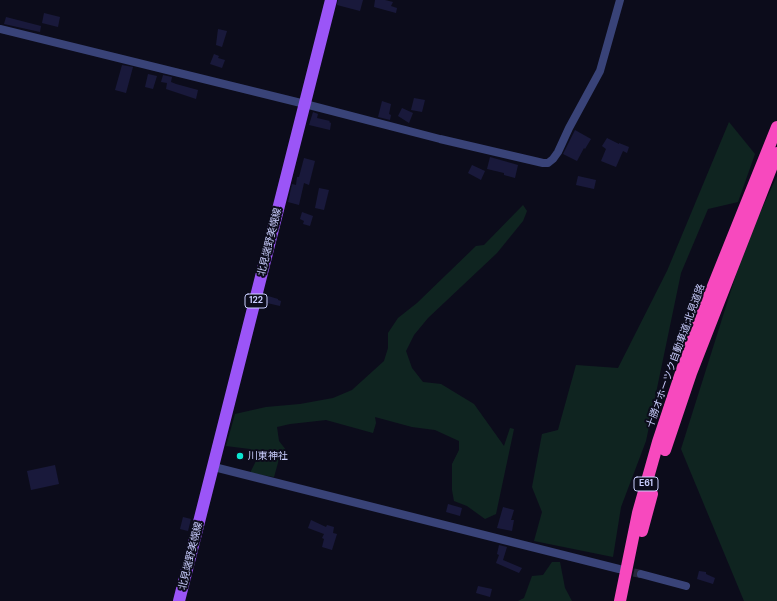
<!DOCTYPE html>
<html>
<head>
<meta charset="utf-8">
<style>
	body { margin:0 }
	canvas { display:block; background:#0c0c1b }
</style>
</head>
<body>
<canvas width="777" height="601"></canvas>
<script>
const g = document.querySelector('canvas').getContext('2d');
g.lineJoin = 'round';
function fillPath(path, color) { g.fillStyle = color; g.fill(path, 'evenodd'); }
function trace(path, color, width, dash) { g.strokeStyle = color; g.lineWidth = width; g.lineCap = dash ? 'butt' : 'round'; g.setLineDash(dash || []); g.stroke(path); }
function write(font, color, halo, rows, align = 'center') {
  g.font = font + ' "DM Sans","Noto Sans JP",sans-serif'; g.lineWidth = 4; g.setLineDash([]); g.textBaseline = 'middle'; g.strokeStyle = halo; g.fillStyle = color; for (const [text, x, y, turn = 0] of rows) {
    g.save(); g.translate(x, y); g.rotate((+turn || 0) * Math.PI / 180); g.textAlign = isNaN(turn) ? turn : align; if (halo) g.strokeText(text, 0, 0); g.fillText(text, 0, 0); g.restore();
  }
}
fillPath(new Path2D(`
	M 729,122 L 755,154 L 738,202 L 708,209 L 681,273 L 646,441 L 621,507 L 613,557 L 534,541 L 542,512 L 532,487 L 542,434 L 558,430 L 576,365 L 618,368 L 667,271 Z
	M 777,176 L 777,601 L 744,601 L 681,449 L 746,243 Z
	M 523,205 L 527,211 L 523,221 L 497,253 L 428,318 L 414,335 L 406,351 L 412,368 L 423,382 L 441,384 L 474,404 L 504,446 L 510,428 L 514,429 L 496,514 L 485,519 L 467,506 L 454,501 L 452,490 L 452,464 L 459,450 L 459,441 L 435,430 L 412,427 L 375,417 L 376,423 L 373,433 L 326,420 L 290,424 L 277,427 L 279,441 L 286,450 L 279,459 L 274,477 L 250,473 L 258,457 L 250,449 L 226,446 L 235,414 L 266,407 L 300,404 L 333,398 L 352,390 L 384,361 L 388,348 L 388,333 L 398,318 L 417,303 L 476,246 L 484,245 Z
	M 552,562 L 560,562 L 565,588 L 572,601 L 518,601 L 524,598 L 532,576 L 543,575 Z`), '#0f2420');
fillPath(new Path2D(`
	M 338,0 L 363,0 L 360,11 L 337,5 Z
	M 375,0 L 385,0 L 393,2 L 391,6 L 397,8 L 396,13 L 374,7 Z
	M 44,13 L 60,17 L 58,27 L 42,23 Z
	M 6,17 L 41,26 L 40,32 L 4,24 Z
	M 218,29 L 227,31 L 222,47 L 216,45 Z
	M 214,54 L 219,56 L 218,58 L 225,60 L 222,68 L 210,64 Z
	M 122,65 L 133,67 L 126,93 L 115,90 Z
	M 148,74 L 157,76 L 153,89 L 145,87 Z
	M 163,75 L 172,77 L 171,82 L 176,84 L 198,90 L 196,99 L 166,89 L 167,83 L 161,82 Z
	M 414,98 L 425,100 L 422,112 L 411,110 Z
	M 382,101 L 391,104 L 389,114 L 391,115 L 390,120 L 378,117 Z
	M 402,108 L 413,113 L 409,123 L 398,116 Z
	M 313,112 L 318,114 L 317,118 L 330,121 L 329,122 L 331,123 L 330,130 L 309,125 Z
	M 575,130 L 591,139 L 585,149 L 584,148 L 577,161 L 563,154 Z
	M 607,138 L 619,144 L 619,143 L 629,147 L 627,153 L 623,151 L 616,167 L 601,161 L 606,149 L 602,146 Z
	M 490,157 L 518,165 L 515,178 L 504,175 L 504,173 L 487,169 Z
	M 304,158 L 315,161 L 309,185 L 304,183 L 299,205 L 288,202 L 292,184 L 296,185 L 297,177 L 299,177 Z
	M 472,165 L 485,171 L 481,180 L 468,173 Z
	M 578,176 L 596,180 L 594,189 L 576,185 Z
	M 319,188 L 329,190 L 324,210 L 315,208 Z
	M 302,212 L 313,216 L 310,226 L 303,224 L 304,221 L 300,219 Z
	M 268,296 L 278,299 L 278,300 L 281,301 L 280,306 L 267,303 Z
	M 55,465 L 59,484 L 31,490 L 27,471 Z
	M 448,504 L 462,508 L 460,516 L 446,512 Z
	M 503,507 L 514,510 L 511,520 L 514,520 L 512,531 L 497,528 Z
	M 183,517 L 191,519 L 188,531 L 180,529 Z
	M 311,520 L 326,527 L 327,525 L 334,527 L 333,533 L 337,534 L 332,550 L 322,547 L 324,539 L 322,538 L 324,534 L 308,528 Z
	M 499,545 L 507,547 L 503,560 L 522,568 L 519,573 L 496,563 L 499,555 L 497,554 Z
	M 699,571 L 706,572 L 706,574 L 715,578 L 713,584 L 697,579 Z
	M 478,586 L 492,589 L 490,597 L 476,593 Z`), '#19193b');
trace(new Path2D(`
	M 622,570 L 641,574`), '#28293d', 8, [8, 4]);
trace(new Path2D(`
	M 0,29 L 305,104 L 440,139 L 543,163 L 548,163 L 553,159 L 558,152 L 569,128 L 600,71 L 620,0
	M 214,467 L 619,569
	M 641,574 L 686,586`), '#394378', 8);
trace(new Path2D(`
	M 179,601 L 331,0`), '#9b55f7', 12);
trace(new Path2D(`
	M 665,450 L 691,373 L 777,153
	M 642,531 L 652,494
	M 620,601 L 638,513 L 658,442 L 695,331 L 777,127`), '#f749be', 12);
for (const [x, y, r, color] of [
	[240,456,4,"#0be6d1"]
]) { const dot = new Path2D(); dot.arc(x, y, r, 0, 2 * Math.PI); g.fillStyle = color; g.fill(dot); trace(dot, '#0c0c1b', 1.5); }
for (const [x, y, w] of [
	[256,301,22],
	[646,484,24]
]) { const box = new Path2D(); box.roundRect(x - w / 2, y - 7, w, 14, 3); g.fillStyle = '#0c0c1b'; g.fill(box); trace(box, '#c8ccfc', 1); }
write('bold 9px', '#c8ccfc', null, [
	["122",256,301],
	["E61",646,484]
]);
write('10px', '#c8ccfc', '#0c0c1b', [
	["北見端野美幌線",270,242,-76],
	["十勝オホーツク自動車道;北見道路",676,356,-70],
	["北見端野美幌線",191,556,-76]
]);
write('10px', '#c8ccfc', '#0c0c1b', [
	["川東神社",248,456]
], 'left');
</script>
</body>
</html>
